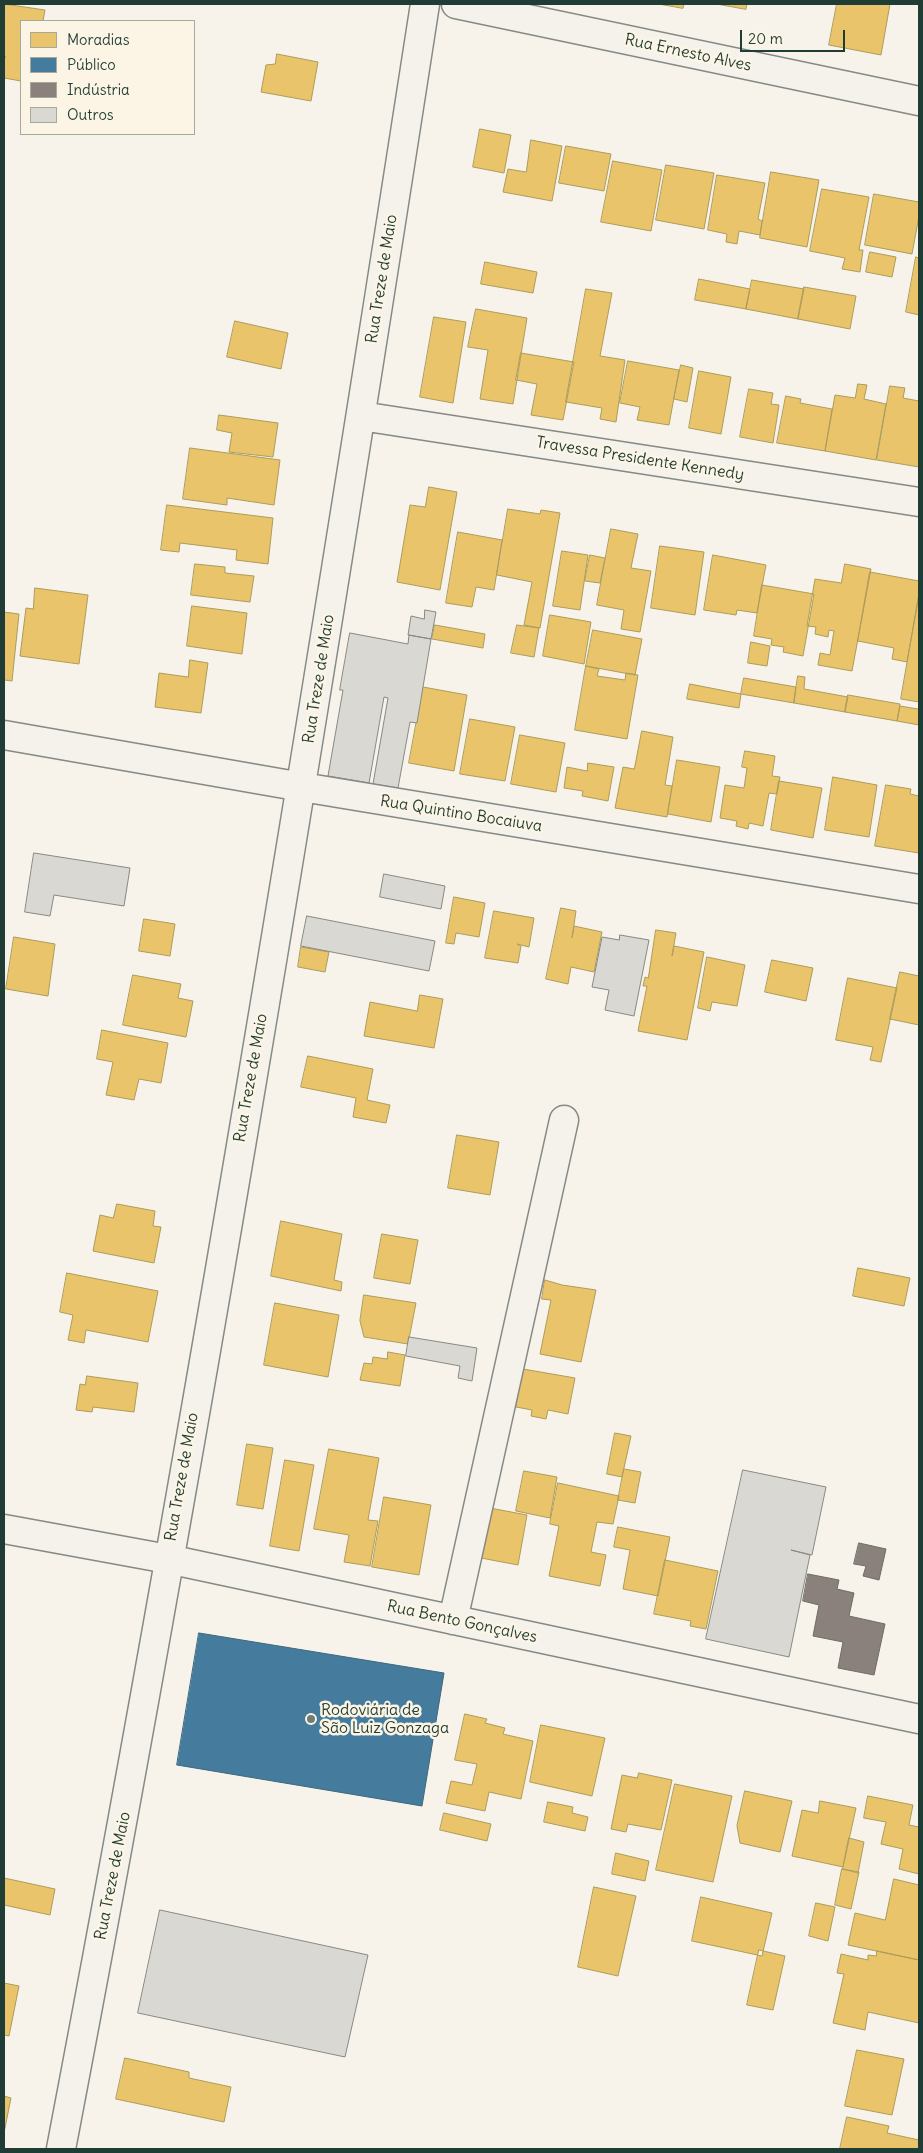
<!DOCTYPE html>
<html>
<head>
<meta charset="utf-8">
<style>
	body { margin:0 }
	#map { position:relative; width:923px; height:2153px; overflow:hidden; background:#f7f3ea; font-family:Delius,sans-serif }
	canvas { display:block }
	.frame { position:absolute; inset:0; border:5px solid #1f3d34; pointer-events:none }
	.legend { position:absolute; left:20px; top:20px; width:175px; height:115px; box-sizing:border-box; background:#fcf5e5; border:1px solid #a4ab9e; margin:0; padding:6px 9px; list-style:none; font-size:15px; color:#1f3d34 }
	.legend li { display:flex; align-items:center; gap:10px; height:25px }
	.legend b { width:25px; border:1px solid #a4ab9e }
	.scale { position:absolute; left:740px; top:30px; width:105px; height:22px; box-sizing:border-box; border:2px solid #1f3d34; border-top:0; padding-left:6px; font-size:15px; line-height:18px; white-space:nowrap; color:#1f3d34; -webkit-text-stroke:4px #fcf5e5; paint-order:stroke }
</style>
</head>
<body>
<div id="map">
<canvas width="923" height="2153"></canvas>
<div class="frame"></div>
<ul class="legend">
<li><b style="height:14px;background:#e9c46a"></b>Moradias</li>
<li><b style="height:14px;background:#457b9d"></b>Público</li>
<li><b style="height:14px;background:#8a817c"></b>Indústria</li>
<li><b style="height:14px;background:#dad8d2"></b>Outros</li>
</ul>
<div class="scale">20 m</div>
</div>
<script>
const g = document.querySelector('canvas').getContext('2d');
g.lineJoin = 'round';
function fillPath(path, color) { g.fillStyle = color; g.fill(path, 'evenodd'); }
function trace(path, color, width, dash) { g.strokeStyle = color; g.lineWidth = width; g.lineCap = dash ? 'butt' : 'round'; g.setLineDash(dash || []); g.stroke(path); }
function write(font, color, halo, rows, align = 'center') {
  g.font = font + ' Delius,sans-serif'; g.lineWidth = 5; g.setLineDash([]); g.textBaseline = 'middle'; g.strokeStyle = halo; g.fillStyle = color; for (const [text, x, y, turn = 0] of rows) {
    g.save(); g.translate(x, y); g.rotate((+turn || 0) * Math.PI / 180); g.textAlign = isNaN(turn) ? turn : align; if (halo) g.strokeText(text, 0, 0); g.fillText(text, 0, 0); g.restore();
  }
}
const homes = new Path2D(`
	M 4,4 L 45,10 L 43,21 L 21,21 L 21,81 L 4,78 L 4,57 L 6,57 L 4,57 Z
	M 659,4 L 684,4 L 683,8 Z
	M 717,4 L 747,4 L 746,9 Z
	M 837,4 L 890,4 L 881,55 L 829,45 Z
	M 277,54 L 318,62 L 311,101 L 261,92 L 266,65 L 275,64 Z
	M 480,129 L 511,135 L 504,173 L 473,167 Z
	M 531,140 L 562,146 L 552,201 L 503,192 L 508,169 L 526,172 Z
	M 566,146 L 611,154 L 604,191 L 559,183 Z
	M 613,161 L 662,170 L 651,231 L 601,222 Z
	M 666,165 L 714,173 L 704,229 L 656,220 Z
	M 771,172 L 819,180 L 807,247 L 760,238 Z
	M 717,175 L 765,183 L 758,219 L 762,221 L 760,235 L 739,231 L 737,244 L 726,242 L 727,234 L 708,230 Z
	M 822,189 L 869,197 L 859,250 L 863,250 L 860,272 L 842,269 L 845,258 L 810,251 Z
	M 874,194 L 919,202 L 919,216 L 912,254 L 865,245 Z
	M 870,252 L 896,257 L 892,277 L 866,272 Z
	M 916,257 L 919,258 L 919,315 L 906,312 Z
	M 485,262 L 537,272 L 533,293 L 481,284 Z
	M 699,279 L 750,289 L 746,309 L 695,300 Z
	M 752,280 L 804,289 L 798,319 L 746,309 Z
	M 804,287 L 856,296 L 850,329 L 798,319 Z
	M 586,289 L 612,293 L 600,356 L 625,360 L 616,422 L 600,419 L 602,408 L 566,402 Z
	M 476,309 L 527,318 L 513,404 L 480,399 L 488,350 L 468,347 Z
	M 434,317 L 466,322 L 453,403 L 420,397 Z
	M 235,321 L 288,333 L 281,369 L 227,357 Z
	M 521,353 L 574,362 L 563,420 L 531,415 L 537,384 L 516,380 Z
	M 628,361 L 679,370 L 669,425 L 637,420 L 640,407 L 620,403 Z
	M 681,365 L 693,368 L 687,402 L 674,399 Z
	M 699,371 L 731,377 L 721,434 L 689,428 Z
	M 858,384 L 867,385 L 864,399 L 886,404 L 876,460 L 825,451 L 835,395 L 855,398 Z
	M 890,386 L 905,388 L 903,398 L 919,401 L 919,467 L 877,460 Z
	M 749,389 L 773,393 L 771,404 L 779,405 L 773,443 L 740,437 Z
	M 786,396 L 801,399 L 800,403 L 832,409 L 825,451 L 777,443 Z
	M 219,415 L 278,423 L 273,457 L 229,452 L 232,433 L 217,430 Z
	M 190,448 L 280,460 L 274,505 L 227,498 L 227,505 L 183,499 Z
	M 429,487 L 457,492 L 440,590 L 397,582 L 410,505 L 425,507 Z
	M 167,505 L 273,518 L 268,564 L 236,560 L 237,550 L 180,543 L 179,552 L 161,550 Z
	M 508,509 L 540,514 L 541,510 L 560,513 L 540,628 L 524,625 L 532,582 L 497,575 Z
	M 611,529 L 638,534 L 631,568 L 651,571 L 640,632 L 621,629 L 624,610 L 597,605 Z
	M 458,532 L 502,540 L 494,590 L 476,587 L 472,607 L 446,603 Z
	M 660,546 L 704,552 L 695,615 L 651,608 Z
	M 562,551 L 588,555 L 580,610 L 553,606 Z
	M 590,555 L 605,558 L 600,583 L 585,581 Z
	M 713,555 L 766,565 L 757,613 L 737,610 L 736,615 L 704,610 Z
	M 195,564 L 225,567 L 225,573 L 254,576 L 250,602 L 191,595 Z
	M 845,564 L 871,569 L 852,671 L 818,665 L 820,653 L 830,655 L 834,631 L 829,630 L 828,637 L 815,634 L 816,627 L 807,626 L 815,579 L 841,583 Z
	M 870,572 L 919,581 L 919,595 L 907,662 L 892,659 L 894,648 L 858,641 Z
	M 762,585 L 814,594 L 803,656 L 783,652 L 784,647 L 771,645 L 772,639 L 754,636 Z
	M 35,588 L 88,595 L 79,664 L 20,656 L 26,608 L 33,609 Z
	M 919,594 L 919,702 L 901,699 Z
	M 192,606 L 247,613 L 242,654 L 187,646 Z
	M 4,612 L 19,614 L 12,681 L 4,680 Z
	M 550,615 L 591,622 L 584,664 L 543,656 Z
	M 435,625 L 485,634 L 483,648 L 432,639 Z
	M 517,625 L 539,628 L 534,657 L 511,653 Z
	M 593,630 L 642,639 L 635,675 L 586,666 Z
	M 751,642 L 770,646 L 767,666 L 748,663 Z
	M 190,660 L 208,663 L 201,713 L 155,707 L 159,673 L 188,677 Z
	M 586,666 L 599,669 L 597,676 L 625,680 L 626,673 L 638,675 L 627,739 L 575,730 Z
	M 798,676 L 805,677 L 804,689 L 848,697 L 845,712 L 794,703 Z
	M 744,678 L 796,687 L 794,703 L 741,694 Z
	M 690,684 L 741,694 L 739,708 L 687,699 Z
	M 423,687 L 467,695 L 454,771 L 409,763 Z
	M 848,695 L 900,704 L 897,721 L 845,712 Z
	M 919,704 L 919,725 L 897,721 L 900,706 L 918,709 Z
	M 470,719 L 515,727 L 505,781 L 460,774 Z
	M 642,731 L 673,737 L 665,785 L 672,786 L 667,817 L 615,808 L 623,767 L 634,769 Z
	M 520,735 L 565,743 L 556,792 L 511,784 Z
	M 745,751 L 775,756 L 772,776 L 780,777 L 777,794 L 769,793 L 763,826 L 749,823 L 748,829 L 736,826 L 737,821 L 720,818 L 725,785 L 744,788 L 747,768 L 742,767 Z
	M 677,760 L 720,767 L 711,822 L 668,814 Z
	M 588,763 L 614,767 L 608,801 L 582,796 L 583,791 L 564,788 L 567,767 L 587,771 Z
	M 833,777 L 877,785 L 869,837 L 825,830 Z
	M 779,781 L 822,788 L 813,838 L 771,830 Z
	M 886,785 L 911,789 L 910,794 L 919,796 L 919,853 L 875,846 Z
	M 454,897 L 485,903 L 479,937 L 456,933 L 454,944 L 446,943 Z
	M 561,908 L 576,911 L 572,938 L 574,926 L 602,932 L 594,972 L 571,967 L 568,984 L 546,979 Z
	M 494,911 L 534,918 L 529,947 L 517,944 L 521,946 L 518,963 L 485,958 Z
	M 144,919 L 175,924 L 170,956 L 139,951 Z
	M 656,930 L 676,933 L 672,956 L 674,946 L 704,952 L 687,1040 L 638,1031 L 647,986 L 643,986 L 645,977 L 648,978 Z
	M 14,937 L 55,944 L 48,996 L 6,989 Z
	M 301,947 L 329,952 L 325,972 L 298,967 Z
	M 707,957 L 745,965 L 737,1006 L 712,1002 L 710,1011 L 698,1008 Z
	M 772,960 L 813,968 L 806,1001 L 765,992 Z
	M 900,972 L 919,976 L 919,1025 L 890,1019 Z
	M 133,975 L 181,984 L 178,998 L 193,1001 L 186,1037 L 123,1025 Z
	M 848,978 L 897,988 L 881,1062 L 870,1060 L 873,1047 L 836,1040 Z
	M 420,995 L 443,999 L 434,1048 L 364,1036 L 370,1002 L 417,1011 Z
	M 102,1030 L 168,1043 L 161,1083 L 139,1079 L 134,1100 L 106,1095 L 113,1062 L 97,1059 Z
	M 308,1056 L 373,1069 L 367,1100 L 390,1105 L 386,1123 L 353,1117 L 356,1098 L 301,1087 Z
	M 457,1135 L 499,1142 L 490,1195 L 448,1188 Z
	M 117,1204 L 155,1211 L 153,1226 L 161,1227 L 154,1263 L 93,1251 L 100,1215 L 113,1218 Z
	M 281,1221 L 342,1234 L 334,1280 L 342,1282 L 341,1291 L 271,1276 Z
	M 382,1234 L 418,1240 L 410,1284 L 374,1278 Z
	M 858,1268 L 910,1278 L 904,1306 L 853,1296 Z
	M 67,1273 L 158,1291 L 148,1342 L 86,1330 L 84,1343 L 68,1340 L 73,1315 L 60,1312 Z
	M 545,1280 L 562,1285 L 596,1290 L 581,1362 L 540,1354 L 551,1300 L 542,1299 Z
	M 364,1295 L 416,1303 L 408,1344 L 364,1337 L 360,1321 Z
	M 275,1303 L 339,1315 L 328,1377 L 264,1365 Z
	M 388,1352 L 405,1355 L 400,1386 L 360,1380 L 364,1363 L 372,1364 L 373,1357 L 387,1359 Z
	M 523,1369 L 575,1378 L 568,1414 L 548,1410 L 546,1419 L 531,1416 L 532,1410 L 516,1407 Z
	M 87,1376 L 138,1383 L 134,1412 L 93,1407 L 92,1412 L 76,1410 L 80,1384 L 85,1385 Z
	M 615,1433 L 631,1436 L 622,1477 L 607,1474 Z
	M 247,1444 L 273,1448 L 263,1509 L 237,1505 Z
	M 329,1449 L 379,1458 L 368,1520 L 378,1521 L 370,1566 L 344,1562 L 349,1535 L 314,1529 Z
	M 285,1460 L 314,1465 L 299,1551 L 270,1546 Z
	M 624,1469 L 641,1472 L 635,1503 L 618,1500 Z
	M 524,1471 L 557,1477 L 550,1518 L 516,1511 Z
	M 558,1483 L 619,1496 L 613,1524 L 597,1522 L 591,1552 L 606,1555 L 600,1586 L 549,1576 L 559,1526 L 550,1524 Z
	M 384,1497 L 431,1505 L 419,1575 L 372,1567 Z
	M 490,1508 L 527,1515 L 518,1565 L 481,1558 Z
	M 618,1527 L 670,1537 L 658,1596 L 623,1589 L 630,1550 L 614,1547 Z
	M 665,1560 L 718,1571 L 706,1629 L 690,1626 L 691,1621 L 654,1614 Z
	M 465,1714 L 487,1719 L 485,1723 L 505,1728 L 503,1734 L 533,1741 L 521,1799 L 489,1792 L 485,1811 L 446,1803 L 451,1781 L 472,1785 L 477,1764 L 455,1760 Z
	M 541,1725 L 605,1738 L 592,1796 L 530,1782 Z
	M 639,1773 L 672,1780 L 661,1830 L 628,1824 L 626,1832 L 611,1829 L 622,1775 L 637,1778 Z
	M 675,1784 L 732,1796 L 713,1882 L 656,1870 Z
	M 745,1791 L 792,1801 L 780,1852 L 740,1843 L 737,1826 Z
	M 868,1796 L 913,1805 L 909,1825 L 919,1827 L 919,1874 L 899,1869 L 903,1849 L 881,1844 L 886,1822 L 864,1818 Z
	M 820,1801 L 856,1808 L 843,1867 L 792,1856 L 802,1810 L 818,1813 Z
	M 548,1802 L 573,1807 L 572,1813 L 588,1817 L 585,1831 L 544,1822 Z
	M 444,1813 L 491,1824 L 487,1841 L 440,1830 Z
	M 849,1838 L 864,1842 L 858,1873 L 843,1869 Z
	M 616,1853 L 649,1861 L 645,1881 L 612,1874 Z
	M 842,1869 L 859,1872 L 851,1909 L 835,1905 Z
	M 4,1878 L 55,1889 L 50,1915 L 4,1905 Z
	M 894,1879 L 919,1885 L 919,1960 L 848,1945 L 855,1913 L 885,1920 Z
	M 594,1887 L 636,1896 L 618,1976 L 578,1967 Z
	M 701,1897 L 772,1913 L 762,1956 L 692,1941 Z
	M 816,1903 L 835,1907 L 828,1941 L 809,1936 Z
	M 759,1950 L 785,1956 L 773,2010 L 747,2005 Z
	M 877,1951 L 919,1960 L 919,2023 L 868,2012 L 865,2030 L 833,2023 L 844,1974 L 837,1973 L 841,1954 L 868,1960 L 868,1955 L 876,1956 Z
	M 4,1983 L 19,1986 L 9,2036 L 4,2035 Z
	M 857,2050 L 904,2059 L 892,2115 L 845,2106 Z
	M 125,2058 L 189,2072 L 189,2078 L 231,2087 L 224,2122 L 116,2099 Z
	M 4,2096 L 11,2098 L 4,2133 Z
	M 847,2117 L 889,2126 L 887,2133 L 919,2140 L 919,2149 L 840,2149 Z`);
fillPath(homes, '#e9c46a');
trace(homes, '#ac9c5a', 1);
const public = new Path2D(`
	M 199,1633 L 444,1673 L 422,1806 L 177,1765 Z`);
fillPath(public, '#457b9d');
trace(public, '#3a687e', 1);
const industry = new Path2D(`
	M 859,1543 L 886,1549 L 879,1580 L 863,1576 L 866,1566 L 854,1564 Z
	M 808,1574 L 839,1580 L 837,1589 L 854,1593 L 849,1616 L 885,1624 L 874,1675 L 838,1668 L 843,1642 L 813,1636 L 819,1605 L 803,1601 Z`);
fillPath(industry, '#8a817c');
trace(industry, '#6a6d66', 1);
const building = new Path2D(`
	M 425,610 L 436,612 L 431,639 L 408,635 L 411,616 L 424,619 Z
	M 350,633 L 408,644 L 409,635 L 431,639 L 417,723 L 410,722 L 398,788 L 373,784 L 388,698 L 384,697 L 369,783 L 328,776 L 343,690 L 340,690 Z
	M 34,853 L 130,868 L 124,906 L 54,895 L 50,916 L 25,912 Z
	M 384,874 L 445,886 L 441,909 L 380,897 Z
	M 307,916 L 435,941 L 429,971 L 301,946 Z
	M 620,935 L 649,940 L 634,1016 L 605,1010 L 609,990 L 592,987 L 602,937 L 619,940 Z
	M 409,1337 L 477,1348 L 472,1381 L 458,1378 L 460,1366 L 406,1356 Z
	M 743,1470 L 826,1487 L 812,1555 L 791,1550 L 810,1555 L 789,1657 L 706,1639 Z
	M 160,1910 L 368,1955 L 345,2057 L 138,2013 Z`);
fillPath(building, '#dad8d2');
trace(building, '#868984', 1);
const minor = new Path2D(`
	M 456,4 L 919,101
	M 361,416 L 919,502
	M 4,735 L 302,787 L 919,889
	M 4,1529 L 168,1559 L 919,1719
	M 453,1620 L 564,1120
	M 61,2149 C 197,1437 314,721 425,4`);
trace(minor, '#868984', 31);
trace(minor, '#f5f2ec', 28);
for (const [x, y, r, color] of [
	[311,1719,5,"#6b7d74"]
]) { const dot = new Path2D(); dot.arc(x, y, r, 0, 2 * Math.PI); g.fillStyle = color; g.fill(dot); trace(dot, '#fcf5e5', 2); }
write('16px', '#1f3d34', '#fcf5e5', [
	["Rua Ernesto Alves",688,53,12],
	["Rua Treze de Maio",382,279,-81],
	["Travessa Presidente Kennedy",640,459,9],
	["Rua Treze de Maio",319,679,-81],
	["Rua Quintino Bocaiuva",461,814,9],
	["Rua Treze de Maio",251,1078,-80],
	["Rua Treze de Maio",182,1477,-80],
	["Rua Bento Gonçalves",462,1622,12],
	["Rua Treze de Maio",113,1876,-79]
]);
write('16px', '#1f3d34', '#fcf5e5', [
	["Rodoviária de",321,1710],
	["São Luiz Gonzaga",321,1728]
], 'left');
</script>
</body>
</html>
